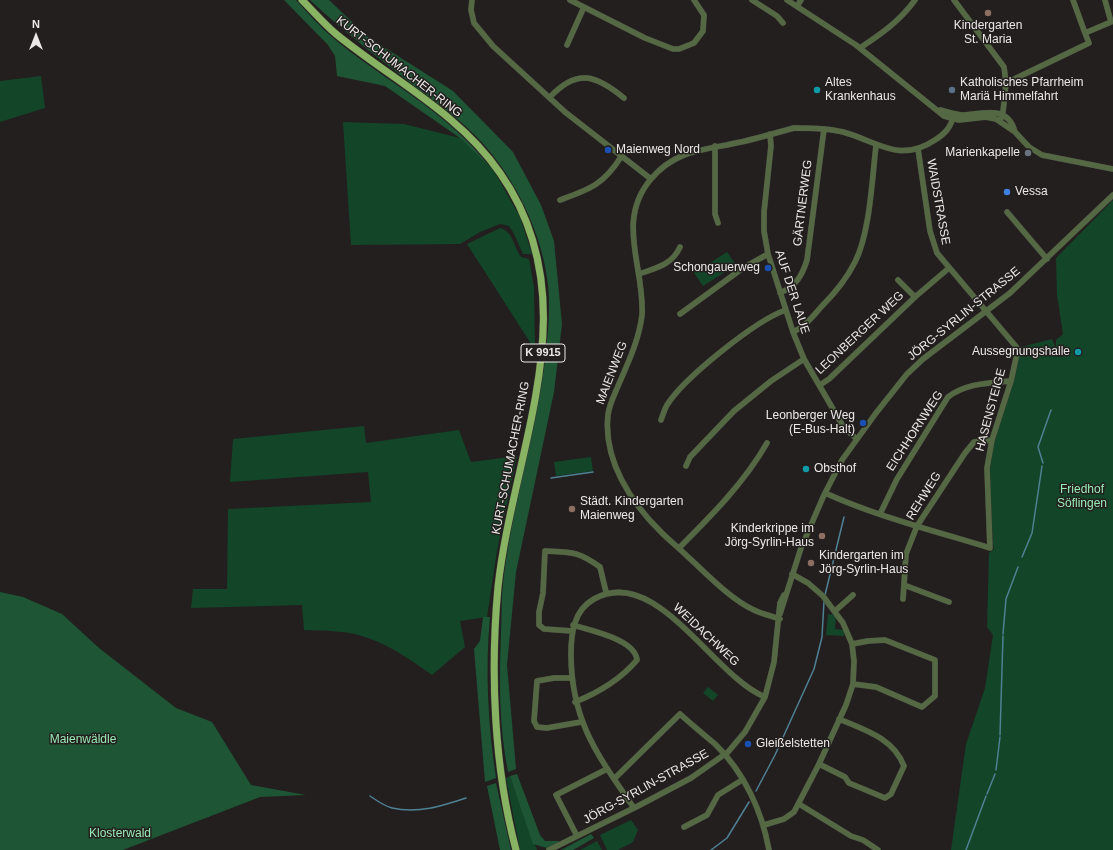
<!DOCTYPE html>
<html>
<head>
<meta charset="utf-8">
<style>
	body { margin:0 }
	#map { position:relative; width:1113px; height:850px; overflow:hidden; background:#231f1e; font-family:Arial,sans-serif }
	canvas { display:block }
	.north { position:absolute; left:16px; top:16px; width:40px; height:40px; -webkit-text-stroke:3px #231f1e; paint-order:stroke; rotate:0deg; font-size:11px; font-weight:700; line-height:16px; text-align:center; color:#ebe9e8 }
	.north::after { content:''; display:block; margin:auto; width:14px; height:18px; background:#ebe9e8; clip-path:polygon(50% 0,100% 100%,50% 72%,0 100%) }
</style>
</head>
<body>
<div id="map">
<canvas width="1113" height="850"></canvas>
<div class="north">N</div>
</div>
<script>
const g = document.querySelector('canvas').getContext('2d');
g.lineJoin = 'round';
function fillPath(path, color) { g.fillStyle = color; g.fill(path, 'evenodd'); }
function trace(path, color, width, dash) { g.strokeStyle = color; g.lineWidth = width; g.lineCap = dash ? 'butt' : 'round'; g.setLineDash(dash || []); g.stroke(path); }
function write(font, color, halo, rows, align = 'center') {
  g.font = font + ' Arial,sans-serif'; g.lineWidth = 3; g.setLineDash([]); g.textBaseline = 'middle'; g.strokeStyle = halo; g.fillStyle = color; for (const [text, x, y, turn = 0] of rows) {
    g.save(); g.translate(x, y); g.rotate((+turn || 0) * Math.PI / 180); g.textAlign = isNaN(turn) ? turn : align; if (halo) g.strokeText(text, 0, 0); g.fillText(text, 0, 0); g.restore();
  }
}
fillPath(new Path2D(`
	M 41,76 L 45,108 L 0,122 L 0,81 Z
	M 343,122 L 404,124 L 460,138 L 493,169 L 520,217 L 532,254 L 523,254 L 513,232 L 509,226 L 500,224 L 480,232 L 460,244 L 351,245 Z
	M 1113,200 L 1113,850 L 951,850 L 966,744 L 985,688 L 993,635 L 987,627 L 989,553 L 994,549 L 993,544 L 989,474 L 994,443 L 1013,382 L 1021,347 L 1052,339 L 1056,348 L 1056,340 L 1063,334 L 1057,295 L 1056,258 Z
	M 500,228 C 513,231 514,247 521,257 L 529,259 L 534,287 L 535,350 L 467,244 Z
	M 727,252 L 736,265 L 703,286 L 694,273 Z
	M 364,426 L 366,443 L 459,430 L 471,462 L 517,456 L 497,551 L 487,617 L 460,621 L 465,647 L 432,675 C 411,660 391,646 368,638 C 348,630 324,631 304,630 L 302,605 L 191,608 L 193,589 L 227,589 L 228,509 L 371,502 L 368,472 L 230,482 L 233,439 Z
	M 591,457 L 593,471 L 556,476 L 554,462 Z
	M 828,614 L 836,615 L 835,629 L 845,630 L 844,636 L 826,635 Z
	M 708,687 L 718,695 L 713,701 L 703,693 Z
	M 510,776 L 537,850 L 520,850 L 506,778 Z
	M 631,820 L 638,830 L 633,842 L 618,850 L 607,850 L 600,835 Z
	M 597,841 L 602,850 L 580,850 Z`), '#134528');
fillPath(new Path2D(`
	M 284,0 L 296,0 C 307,12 319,26 332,37 C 383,80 447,111 489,166 L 460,138 L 385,86 L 337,76 L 335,56 L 328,45 Z
	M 310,0 L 329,0 L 368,37 L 453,91 L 513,152 L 541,205 L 554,241 L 562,324 L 554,392 L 516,572 L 507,665 L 516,769 L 508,772 C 499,726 499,680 501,632 C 502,616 501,600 503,584 C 511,511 533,441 544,368 C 547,341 551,312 548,285 C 543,238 520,189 491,153 C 472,129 447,110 422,92 C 384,62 345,33 310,0 Z
	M 0,592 L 23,597 L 62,614 L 99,648 L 176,708 L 212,722 L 251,785 L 306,795 L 260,797 L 123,850 L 0,850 Z
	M 483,617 L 490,617 C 485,670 488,725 496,778 L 485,782 L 474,649 L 480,641 Z
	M 517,774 L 540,835 L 545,841 L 559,841 L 556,845 L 547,848 L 533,844 L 510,776 Z
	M 496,783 L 511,850 L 500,850 L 487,786 Z
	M 591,834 L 594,838 L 573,850 L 561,850 Z`), '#1e5535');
trace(new Path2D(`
	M 1043,463 L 1038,447 L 1051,410
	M 551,478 L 593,472
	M 1022,557 L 1032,533 L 1042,466
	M 825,595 L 844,517
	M 1003,634 L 1006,599 L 1018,567
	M 1000,735 L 1003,636
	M 996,770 L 1000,737
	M 756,791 L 775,755 L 814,669 L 822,637 L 824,601
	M 987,794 L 995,774
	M 370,796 C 376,800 384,806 392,808 C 418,814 442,806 466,798
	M 711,850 L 727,838 L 749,802
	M 966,850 L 986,796`), '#4f8195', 1.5);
const minor = new Path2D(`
	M 472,0 L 471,10 L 474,23 L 493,46 L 565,112 L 651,179
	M 570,0 L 645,38 L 673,49 L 679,49 L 694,43 L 703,31 L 704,15 L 694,0
	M 752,0 L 777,16 L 783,23
	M 787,0 L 856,45 L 944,116 L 959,120 L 986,117 L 996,119 L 1015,132 L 1029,147 L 1042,155 L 1113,169
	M 954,0 L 1004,67 L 1006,83 L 1003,112 L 1000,121
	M 1073,0 L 1085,33 L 1111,22 L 1105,0
	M 797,6 L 801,0
	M 567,45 L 584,7
	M 860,48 C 881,34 900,21 915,0
	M 1006,83 L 1089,43 L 1085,33
	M 550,97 C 577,68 596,75 624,98
	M 940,110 C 947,112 954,114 961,115 C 982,115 1007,103 1015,132
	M 770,134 L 771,146 L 764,212 L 764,231 L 768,254 L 793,332 L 804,359 L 844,428 L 857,439
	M 715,146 L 715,214 L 718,223
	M 560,200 C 590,189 603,185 621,157
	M 1007,212 L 1047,259
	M 639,274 C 656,268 672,265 680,247
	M 898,280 L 915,297
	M 780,293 C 796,286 802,276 807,260 L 824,129
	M 680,314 L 743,268 L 768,254
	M 793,332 C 805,327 813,316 822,306 C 835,293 847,278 855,262 C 870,233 872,179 876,146
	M 820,385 L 829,379 L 915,297 L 949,268
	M 661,420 C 663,415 664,410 667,405 C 684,378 756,320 786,310
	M 686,466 L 690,457 L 734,411 L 771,381 L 804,359
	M 825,493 C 878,517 935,531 990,548 L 987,468 L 992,440 L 1011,381 L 1018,349 L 937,253 L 930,231 L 918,149
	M 880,514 L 897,479 L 948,397 C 966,383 989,383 1011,381
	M 679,548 C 712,515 744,483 767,443
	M 904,585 L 949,602
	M 903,599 L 906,554 L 917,526 L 965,453 L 974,442 L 992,440
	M 835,611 L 853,595
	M 780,614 L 801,548 L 824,495 L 842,460 L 876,413 L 907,374 L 923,359 L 1010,293 L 1113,195
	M 780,619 C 771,616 762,614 754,610 C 730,599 706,573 687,556 C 679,548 670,541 662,533 C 631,503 603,460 608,415 C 609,405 614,396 618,386 C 628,363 639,340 642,315 C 645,268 615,221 651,179 C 676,149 706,150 741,142 C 758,138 776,133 794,128 C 810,128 827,128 843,132 C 877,141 899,164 935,140 C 946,133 951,127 954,114
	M 573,625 C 591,631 635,639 637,660 C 620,680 600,692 575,702
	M 572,631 L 544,629 L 539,625 L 539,612 L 543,593 L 545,551 C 571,552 578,551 600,567 L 606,592
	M 852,644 L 868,641 L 885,640 L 935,660 L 935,696 L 922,707 L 876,687 L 853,684
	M 571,678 L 554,678 L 537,681 L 534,721 L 537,727 L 547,728 L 581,722
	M 819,764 L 845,777 L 849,783 L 885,798 L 891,794 L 904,766 C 893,738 865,730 839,719
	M 614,779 L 680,714 C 691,724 703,734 715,744 C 744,772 762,811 769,850
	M 799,804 L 851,836 L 863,840 L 878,850
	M 634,808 C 598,756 571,721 571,654 C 571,633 574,610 594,599 C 656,564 713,676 765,697
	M 764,825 L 784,819 L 794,812 L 819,764 L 846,705 L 853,684 L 854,661 L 852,644 L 843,623 L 823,596 L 808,583 L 792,574
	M 684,827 L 707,815 L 718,795 L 742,780
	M 577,836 L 556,795 L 607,769
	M 549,850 L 638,806 L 691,778 L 728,752 L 745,732 L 765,697 L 774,662 L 780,603 L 784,595`);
const major = new Path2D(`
	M 302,0 C 313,11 324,24 336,34 C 391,79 459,113 500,173 C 591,303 513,448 498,587 C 490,672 494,767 516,850`);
trace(minor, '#3f3b3a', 6);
trace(major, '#3f3b3a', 8);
trace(minor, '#546943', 5.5);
trace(major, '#88b362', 7);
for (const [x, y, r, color] of [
	[988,13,4,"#8d6e63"],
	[817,90,4,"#0f9aa8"],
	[952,90,4,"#5c6f8a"],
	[608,150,4,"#1a4fb4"],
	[1028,153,4,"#6b7280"],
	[1007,192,4,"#3f7fe0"],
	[768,268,4,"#1a4fb4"],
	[1078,352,4,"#0f9aa8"],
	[863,423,4,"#1a4fb4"],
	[806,469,4,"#0f9aa8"],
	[572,509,4,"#8d6e63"],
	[822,536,4,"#8d6e63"],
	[811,563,4,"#8d6e63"],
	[748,744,4,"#1a4fb4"]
]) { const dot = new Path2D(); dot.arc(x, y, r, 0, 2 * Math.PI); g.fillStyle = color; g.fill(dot); trace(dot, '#231f1e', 1.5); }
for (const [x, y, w] of [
	[543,353,44]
]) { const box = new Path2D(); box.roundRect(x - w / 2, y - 9, w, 18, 3); g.fillStyle = '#231f1e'; g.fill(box); trace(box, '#ebe9e8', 1); }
write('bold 11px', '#ebe9e8', null, [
	["K 9915",543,353]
]);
write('12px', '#ebe9e8', '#231f1e', [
	["Kindergarten",988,26,"center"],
	["St. Maria",988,40,"center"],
	["Altes",825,83],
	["Krankenhaus",825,97],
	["Katholisches Pfarrheim",960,83],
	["Mariä Himmelfahrt",960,97],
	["Maienweg Nord",616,150],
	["Marienkapelle",1020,153,"right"],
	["Vessa",1015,192],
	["Schongauerweg",760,268,"right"],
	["Aussegnungshalle",1070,352,"right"],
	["Leonberger Weg",855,416,"right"],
	["(E-Bus-Halt)",855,430,"right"],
	["Obsthof",814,469],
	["Städt. Kindergarten",580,502],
	["Maienweg",580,516],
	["Kinderkrippe im",814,529,"right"],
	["Jörg-Syrlin-Haus",814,543,"right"],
	["Kindergarten im",819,556],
	["Jörg-Syrlin-Haus",819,570],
	["Gleißelstetten",756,744]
], 'left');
write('12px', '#ebe9e8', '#231f1e', [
	["KURT-SCHUMACHER-RING",399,67,38],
	["WAIDSTRASSE",938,202,80],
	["GÄRTNERWEG",803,203,-83],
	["AUF DER LAUE",792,292,72],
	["JÖRG-SYRLIN-STRASSE",964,314,-39],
	["LEONBERGER WEG",860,333,-43],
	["MAIENWEG",612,373,-69],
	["HASENSTEIGE",991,410,-75],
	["EICHHORNWEG",915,431,-57],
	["KURT-SCHUMACHER-RING",511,458,-79],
	["REHWEG",924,496,-58],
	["WEIDACHWEG",706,635,43],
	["JÖRG-SYRLIN-STRASSE",646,787,-29]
]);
write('12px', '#98eab4', '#231f1e', [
	["Friedhof",1082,490],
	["Söflingen",1082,504],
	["Maienwäldle",83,740],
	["Klosterwald",120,834]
]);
</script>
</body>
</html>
